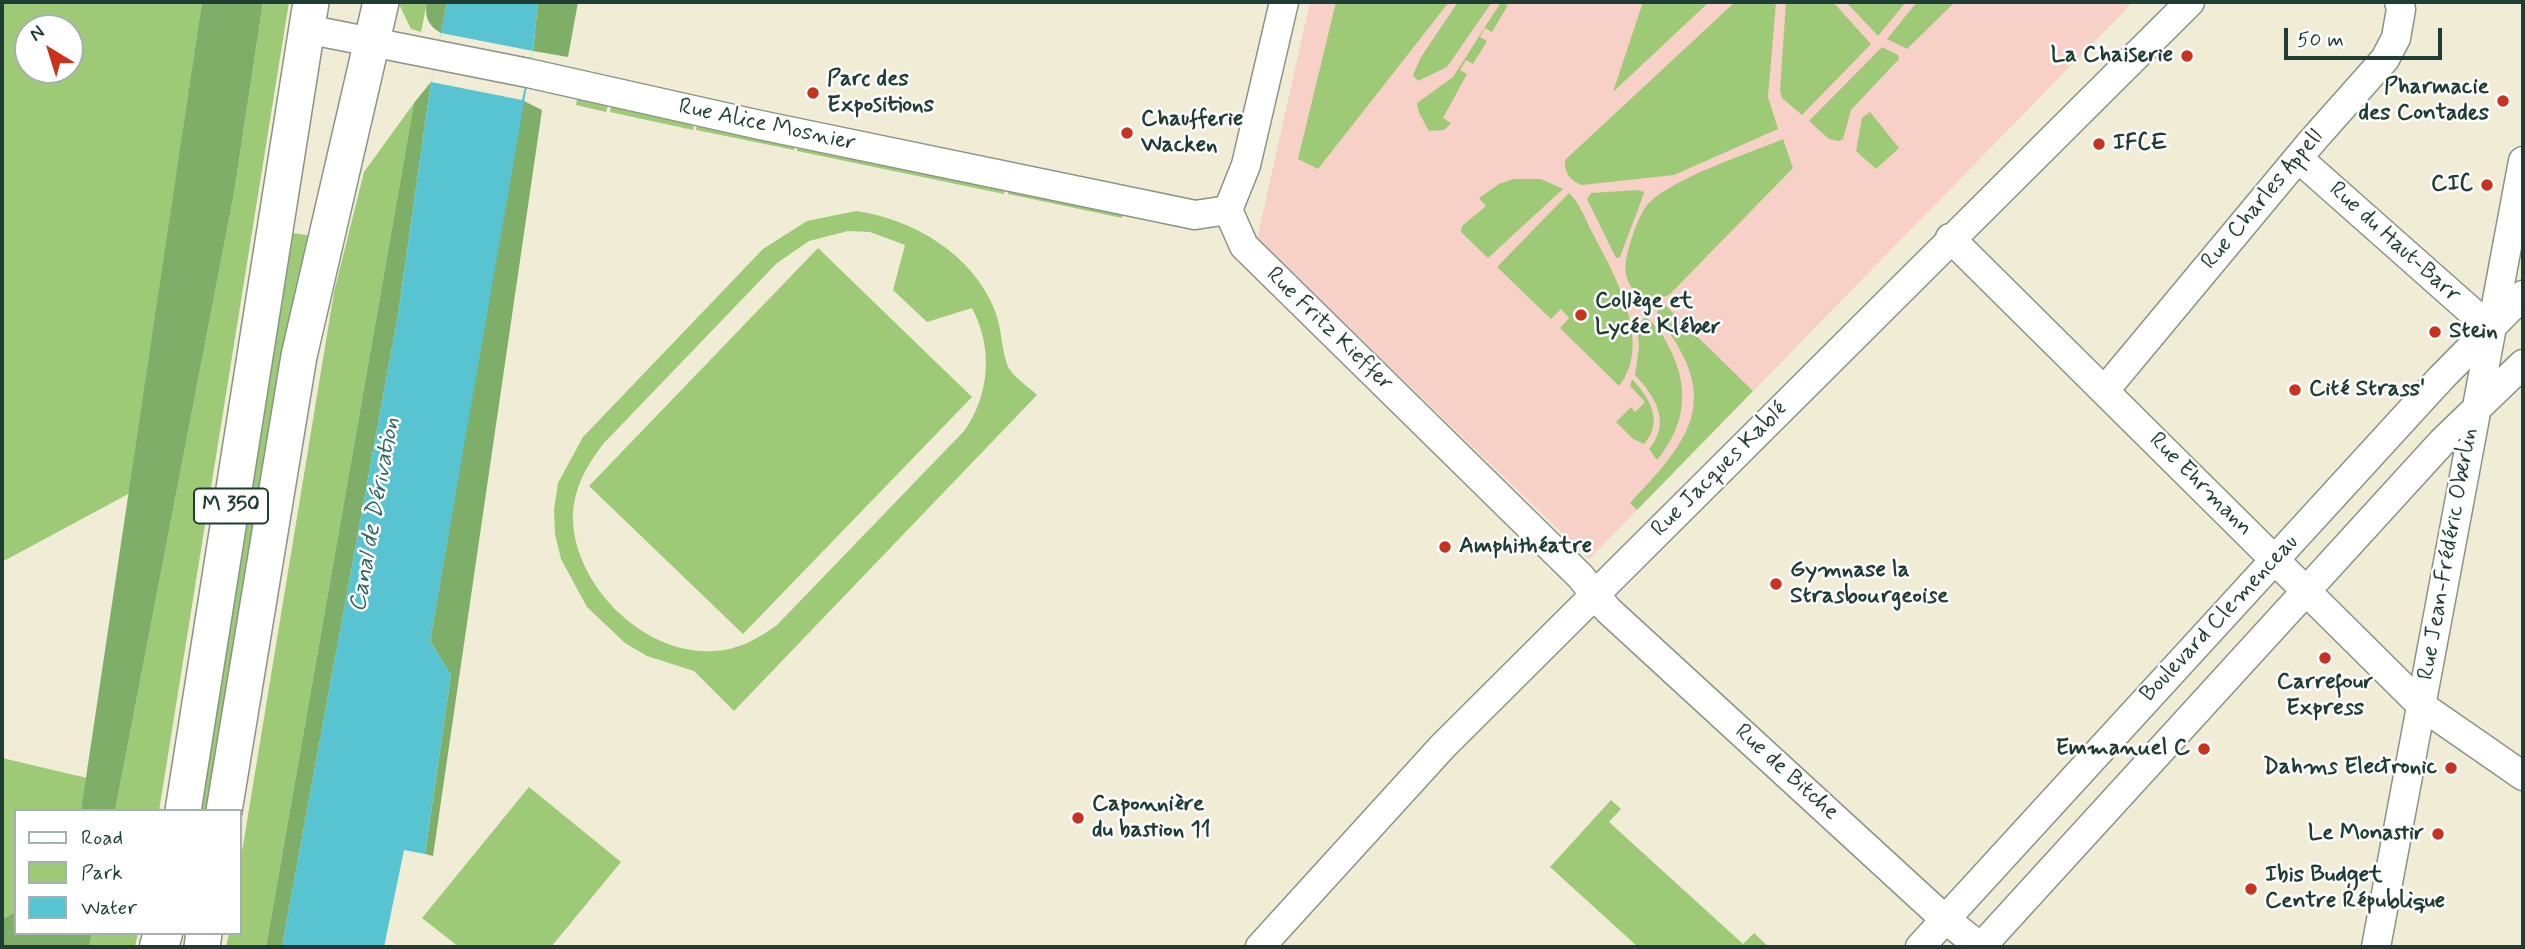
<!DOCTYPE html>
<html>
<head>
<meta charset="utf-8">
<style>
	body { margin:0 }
	#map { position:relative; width:2525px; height:949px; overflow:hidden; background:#f0ecd6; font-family:Mynerve,sans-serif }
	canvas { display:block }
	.frame { position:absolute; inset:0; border:4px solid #1f3d34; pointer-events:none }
	.legend { position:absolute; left:14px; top:809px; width:228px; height:126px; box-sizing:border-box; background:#fff; border:2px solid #a5b1ae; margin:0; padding:9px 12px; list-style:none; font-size:21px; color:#1f3d34 }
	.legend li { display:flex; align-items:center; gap:14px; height:35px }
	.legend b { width:35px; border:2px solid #a5b1ae }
	.north { position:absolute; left:14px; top:14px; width:70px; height:70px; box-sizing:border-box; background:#fff; border:2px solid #a5b1ae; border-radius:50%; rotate:322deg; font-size:19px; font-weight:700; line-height:28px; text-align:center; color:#1f3d34 }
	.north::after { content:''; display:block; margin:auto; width:24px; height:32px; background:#c8321e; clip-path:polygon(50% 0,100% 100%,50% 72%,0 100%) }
	.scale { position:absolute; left:2284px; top:28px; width:158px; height:32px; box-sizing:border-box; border:4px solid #1f3d34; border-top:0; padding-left:9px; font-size:21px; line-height:24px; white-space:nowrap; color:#1f3d34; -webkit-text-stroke:5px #fff; paint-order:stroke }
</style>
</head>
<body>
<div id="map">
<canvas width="2525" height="949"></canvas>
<div class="frame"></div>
<ul class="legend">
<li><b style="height:9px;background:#fff"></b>Road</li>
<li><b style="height:19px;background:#9eca77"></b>Park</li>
<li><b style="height:19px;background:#58c4d1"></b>Water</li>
</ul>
<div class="north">N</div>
<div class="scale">50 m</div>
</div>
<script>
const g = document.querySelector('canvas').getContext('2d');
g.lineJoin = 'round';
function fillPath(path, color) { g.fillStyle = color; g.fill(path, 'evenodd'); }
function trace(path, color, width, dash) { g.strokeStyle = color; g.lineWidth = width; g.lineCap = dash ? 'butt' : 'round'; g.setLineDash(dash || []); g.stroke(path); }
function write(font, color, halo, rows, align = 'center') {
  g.font = font + ' Mynerve,sans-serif'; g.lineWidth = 5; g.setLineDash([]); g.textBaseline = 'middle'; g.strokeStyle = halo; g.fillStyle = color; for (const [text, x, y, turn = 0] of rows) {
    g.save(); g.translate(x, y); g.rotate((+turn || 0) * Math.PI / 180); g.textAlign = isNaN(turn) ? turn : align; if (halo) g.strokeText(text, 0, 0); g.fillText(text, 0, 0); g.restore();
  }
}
fillPath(new Path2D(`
	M 1310,2 L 2133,2 L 1589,559 L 1257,239 Z`), '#f7d1c7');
fillPath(new Path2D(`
	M 2,2 L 202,2 L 130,493 L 2,562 ZM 28,28 L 70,28 L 70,70 L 28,70 Z
	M 263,2 L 289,2 L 159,811 L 115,811 L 234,193 Z
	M 398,2 L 427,2 L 421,32 L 411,29 Z
	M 1336,2 L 1449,2 L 1318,169 L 1298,159 Z
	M 1458,2 L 1492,2 L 1447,67 L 1418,81 L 1413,75 L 1421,57 Z
	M 1501,2 L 1508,5 L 1492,32 L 1485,28 L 1480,37 L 1487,41 L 1473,64 L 1466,60 L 1460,70 L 1467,74 L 1443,118 L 1451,123 L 1444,130 L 1429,131 L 1419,113 L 1417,103 L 1453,77 Z
	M 1643,2 L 1709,2 L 1613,92 Z
	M 1735,2 L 1776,2 L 1768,97 L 1778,129 L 1674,175 L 1582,185 C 1570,181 1564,173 1565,160 Z
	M 1786,2 L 1833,2 L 1871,44 L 1802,115 L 1782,98 L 1780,91 Z
	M 1846,2 L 1906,2 L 1878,36 Z
	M 1917,2 L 1955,2 L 1907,49 L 1887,39 Z
	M 1882,47 L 1898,55 L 1899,59 L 1851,110 L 1843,139 L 1839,141 L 1829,139 L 1809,121 Z
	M 577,99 L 608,106 L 606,112 L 576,105 Z
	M 414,103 L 266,947 L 226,947 L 229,933 L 240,933 L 240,864 L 334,292 L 364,172 Z
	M 611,106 L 694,123 L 693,130 L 610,112 Z
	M 1870,112 L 1899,148 L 1876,169 L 1856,151 L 1862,118 Z
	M 697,124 L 795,144 L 794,150 L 696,130 Z
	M 1783,139 L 1793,168 L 1670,294 C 1651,305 1632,298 1626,275 C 1622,260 1638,215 1648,204 C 1672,178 1748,154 1783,139 Z
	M 798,145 L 1005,188 L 1004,194 L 797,151 Z
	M 1513,179 L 1541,179 L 1563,189 L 1488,258 L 1461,232 L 1462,226 L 1486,206 L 1479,198 L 1499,184 Z
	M 1009,188 L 1123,212 L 1122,218 L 1008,194 Z
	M 1638,190 L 1644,192 L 1643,196 L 1620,257 L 1616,258 L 1587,199 L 1591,193 Z
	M 1569,193 C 1580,203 1586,221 1593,234 C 1614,274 1654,343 1619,386 L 1560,328 L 1569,318 L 1561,309 L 1551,319 L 1497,267 Z
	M 856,211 C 913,219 973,254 995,311 C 1002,329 1001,347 1007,364 C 1010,375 1029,387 1037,395 L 734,711 L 694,671 L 647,656 L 625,643 L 587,607 L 561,559 L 555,534 L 554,510 L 558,483 L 583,437 L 763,249 L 807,221 ZM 848,231 L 870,232 L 905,245 L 893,290 L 927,322 L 972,308 C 993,348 990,393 965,430 L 777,625 C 758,639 738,650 714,651 C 646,656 576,588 573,521 C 572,491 586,466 604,443 L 777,263 L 809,241 Z
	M 293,233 L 312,236 L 212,811 L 201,811 Z
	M 818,248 L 972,397 L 743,634 L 589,486 Z
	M 1664,304 L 1753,391 L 1637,510 L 1630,503 C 1694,436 1722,398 1657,316 L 1658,308 Z
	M 1645,317 C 1655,323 1664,336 1669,347 C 1690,387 1686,425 1657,460 L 1649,449 C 1671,423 1656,397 1635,375 L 1639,347 L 1637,326 Z
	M 1632,379 C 1650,398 1664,422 1644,444 L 1633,439 L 1616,422 L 1631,407 L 1635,412 L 1645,402 L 1630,386 Z
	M 2,758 L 87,778 L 81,811 L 16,811 L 16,912 L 2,919 Z
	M 529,787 L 621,862 L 551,947 L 459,947 L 422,918 Z
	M 1611,800 L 1621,809 L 1609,822 L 1743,944 L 1754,933 L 1769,947 L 1638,947 L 1550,867 Z
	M 92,933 L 138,933 L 135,947 L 89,947 Z`), '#9eca77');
fillPath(new Path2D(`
	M 202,2 L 263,2 L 234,193 L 115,811 L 81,811 Z
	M 427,2 L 447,2 L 441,33 C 428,26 424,16 427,2 Z
	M 538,2 L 578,2 L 568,57 L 533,51 Z
	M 431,82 L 398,315 L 282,947 L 266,947 L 414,103 Z
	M 522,100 L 542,110 L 433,856 L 425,854 L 451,675 L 430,641 Z
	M 16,912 L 16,933 L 92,933 L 89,947 L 2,947 L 2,919 Z`), '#7eae68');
fillPath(new Path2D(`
	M 447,2 L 538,2 L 533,51 L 430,641 L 451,675 L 425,854 L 404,850 L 384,947 L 282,947 L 398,315 L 431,82 Z`), '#58c4d1');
fillPath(new Path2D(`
	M 441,33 L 533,51 L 522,100 L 431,82 Z`), '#f0ecd6');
const minor = new Path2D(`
	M 1284,2 L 1246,165 L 1228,210 L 1244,246 L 1580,576 L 1608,610 L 1938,913 L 1980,947
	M 306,29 L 528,73 L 760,125 L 1195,215 L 1228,210
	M 2298,158 L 2490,328
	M 1950,238 L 2422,706 L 2523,776
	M 2105,390 L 2313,140 L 2385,59 L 2396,38 L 2401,9 L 2399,2
	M 1260,947 L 1443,746 L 2190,2
	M 1920,947 L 2441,378 L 2523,295
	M 1981,947 L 2443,441 L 2523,364
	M 2376,947 L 2523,161`);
const major = new Path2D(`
	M 183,811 L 311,2
	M 224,811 L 299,356 L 381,2
	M 202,947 L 204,933`);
const highway = new Path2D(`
	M 159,947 L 163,933`);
trace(minor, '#889485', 31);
trace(major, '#889485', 38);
trace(highway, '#889485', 41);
trace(minor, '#fff', 28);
trace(major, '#fff', 35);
trace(highway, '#fff', 38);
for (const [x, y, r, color] of [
	[2187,56,7,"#c8321e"],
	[813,93,7,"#c8321e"],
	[2503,101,7,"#c8321e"],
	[1127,133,7,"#c8321e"],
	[2099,144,7,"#c8321e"],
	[2487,185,7,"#c8321e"],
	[1581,315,7,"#c8321e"],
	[2435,332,7,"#c8321e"],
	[2295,390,7,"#c8321e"],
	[1445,547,7,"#c8321e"],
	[1776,584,7,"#c8321e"],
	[2325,658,7,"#c8321e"],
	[2204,749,7,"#c8321e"],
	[2451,768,7,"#c8321e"],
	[1078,818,7,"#c8321e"],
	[2438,834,7,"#c8321e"],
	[2251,889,7,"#c8321e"]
]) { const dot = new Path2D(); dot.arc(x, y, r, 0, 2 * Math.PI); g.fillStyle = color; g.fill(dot); trace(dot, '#fff', 2.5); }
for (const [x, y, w] of [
	[231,506,74]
]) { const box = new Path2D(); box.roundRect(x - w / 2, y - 17.5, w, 35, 5); g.fillStyle = '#fff'; g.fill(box); trace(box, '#1f3d34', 2); }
write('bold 21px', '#1f3d34', null, [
	["M 350",231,506]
]);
write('bold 23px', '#1f3d34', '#fff', [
	["La Chaiserie",2173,56,"right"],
	["Parc des",827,80],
	["Expositions",827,106],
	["Pharmacie",2489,88,"right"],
	["des Contades",2489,114,"right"],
	["Chaufferie",1141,120],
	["Wacken",1141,146],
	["IFCE",2113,144],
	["CIC",2473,185,"right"],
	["Collège et",1595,302],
	["Lycée Kléber",1595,328],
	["Stein",2449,332],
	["Cité Strass'",2309,390],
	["Amphithéatre",1459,547],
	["Gymnase la",1790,571],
	["Strasbourgeoise",1790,597],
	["Carrefour",2325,683,"center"],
	["Express",2325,709,"center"],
	["Emmanuel C",2190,749,"right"],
	["Dahms Electronic",2437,768,"right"],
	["Caponnière",1092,805],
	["du bastion 11",1092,831],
	["Le Monastir",2424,834,"right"],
	["Ibis Budget",2265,876],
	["Centre République",2265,902]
], 'left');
write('23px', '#1f3d34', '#fff', [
	["Rue Alice Mosnier",767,126,12],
	["Rue Charles Appell",2263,200,-50],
	["Rue du Haut-Barr",2394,243,42],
	["Rue Fritz Kieffer",1329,330,44],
	["Rue Jacques Kablé",1720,470,-45],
	["Rue Ehrmann",2200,485,45],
	["Rue Jean-Frédéric Oberlin",2449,554,-80],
	["Boulevard Clemenceau",2220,619,-47],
	["Rue de Bitche",1786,773,42]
]);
write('italic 24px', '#306663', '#fff', [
	["Canal de Dérivation",376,515,-80]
]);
</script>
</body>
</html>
